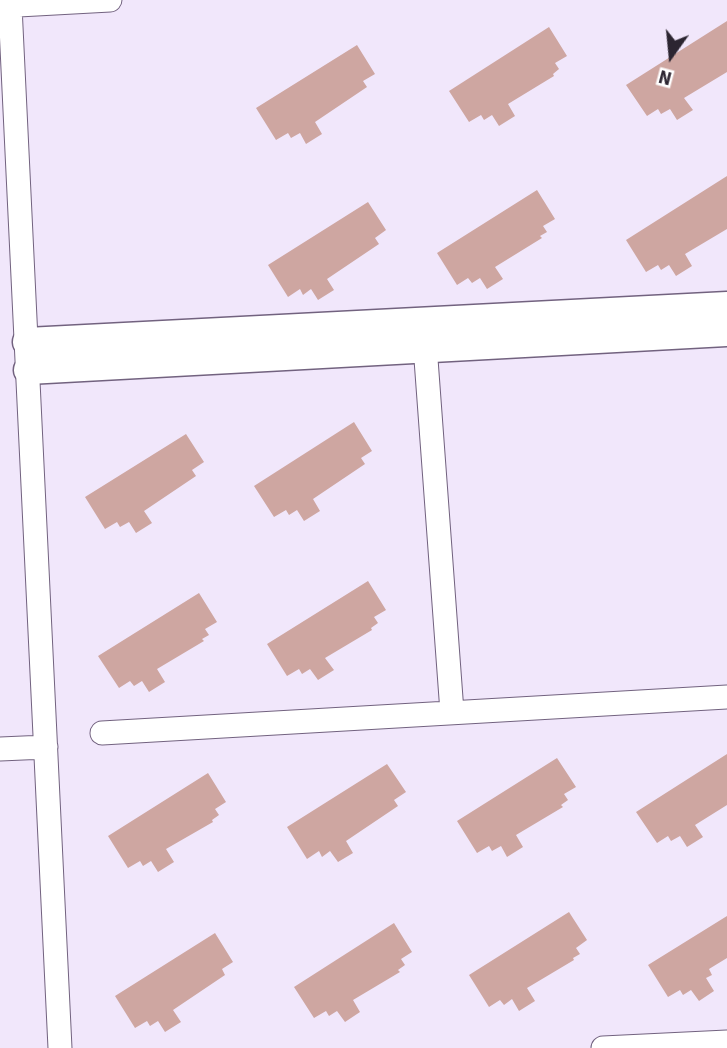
<!DOCTYPE html>
<html>
<head>
<meta charset="utf-8">
<style>
	body { margin:0 }
	#map { position:relative; width:727px; height:1048px; overflow:hidden; background:#f1e7fb; font-family:"Source Sans 3",sans-serif }
	canvas { display:block }
	.north { position:absolute; left:636px; top:21px; width:70px; height:70px; -webkit-text-stroke:5px #fff; paint-order:stroke; rotate:195deg; font-size:19px; font-weight:700; line-height:28px; text-align:center; color:#2c2531 }
	.north::after { content:''; display:block; margin:auto; width:24px; height:32px; background:#2c2531; clip-path:polygon(50% 0,100% 100%,50% 72%,0 100%) }
</style>
</head>
<body>
<div id="map">
<canvas width="727" height="1048"></canvas>
<div class="north">N</div>
</div>
<script>
const g = document.querySelector('canvas').getContext('2d');
g.lineJoin = 'round';
function fillPath(path, color) { g.fillStyle = color; g.fill(path, 'evenodd'); }
function trace(path, color, width, dash) { g.strokeStyle = color; g.lineWidth = width; g.lineCap = dash ? 'butt' : 'round'; g.setLineDash(dash || []); g.stroke(path); }
fillPath(new Path2D(`
	M 727,21 L 727,72 L 684,98 L 693,110 L 677,120 L 670,109 L 661,114 L 658,109 L 647,116 L 626,85 Z
	M 549,27 L 567,56 L 555,63 L 559,69 L 553,74 L 554,76 L 508,104 L 515,116 L 499,126 L 492,115 L 484,120 L 481,115 L 469,122 L 449,91 Z
	M 357,45 L 375,74 L 363,81 L 367,87 L 315,122 L 322,134 L 306,144 L 300,133 L 291,138 L 288,133 L 276,140 L 256,108 Z
	M 727,176 L 727,229 L 685,254 L 692,266 L 676,276 L 669,265 L 661,270 L 658,265 L 646,272 L 626,240 Z
	M 537,190 L 555,219 L 543,226 L 547,232 L 540,236 L 542,238 L 495,267 L 503,279 L 487,289 L 480,278 L 472,283 L 468,278 L 457,285 L 437,253 Z
	M 368,202 L 386,230 L 375,238 L 379,244 L 327,279 L 334,290 L 318,300 L 311,289 L 303,295 L 300,289 L 288,297 L 268,265 Z
	M 354,422 L 372,451 L 361,458 L 365,464 L 313,499 L 320,511 L 304,521 L 297,510 L 289,515 L 286,510 L 274,517 L 254,486 Z
	M 186,434 L 204,462 L 192,470 L 196,476 L 144,511 L 152,523 L 136,533 L 129,522 L 120,527 L 117,522 L 105,529 L 85,497 Z
	M 368,581 L 386,610 L 374,617 L 378,623 L 371,628 L 372,630 L 325,658 L 334,670 L 318,680 L 310,669 L 302,674 L 299,669 L 287,676 L 267,644 Z
	M 199,593 L 217,622 L 205,629 L 209,635 L 202,639 L 204,641 L 157,669 L 165,682 L 149,692 L 142,681 L 134,686 L 130,681 L 119,688 L 98,656 Z
	M 727,754 L 727,805 L 695,825 L 703,837 L 687,847 L 680,836 L 671,841 L 668,836 L 657,843 L 636,812 Z
	M 557,758 L 576,787 L 564,794 L 568,800 L 561,805 L 563,807 L 516,835 L 523,847 L 507,857 L 501,846 L 492,851 L 489,846 L 477,853 L 457,821 Z
	M 387,764 L 406,792 L 394,800 L 398,806 L 346,841 L 353,853 L 338,862 L 330,851 L 322,857 L 319,851 L 307,859 L 287,827 Z
	M 208,773 L 226,802 L 215,809 L 219,815 L 212,820 L 213,822 L 166,849 L 174,862 L 158,872 L 151,861 L 143,866 L 140,861 L 128,868 L 108,836 Z
	M 569,912 L 587,940 L 576,948 L 580,954 L 573,958 L 574,960 L 527,988 L 535,1001 L 519,1011 L 512,999 L 504,1005 L 500,1000 L 489,1007 L 469,975 Z
	M 727,916 L 727,958 L 709,969 L 712,975 L 706,978 L 714,991 L 699,1001 L 691,990 L 683,995 L 680,990 L 668,997 L 648,965 Z
	M 394,923 L 412,952 L 401,959 L 405,965 L 398,970 L 400,972 L 353,1000 L 360,1012 L 345,1022 L 337,1011 L 329,1016 L 326,1011 L 314,1018 L 294,987 Z
	M 215,933 L 233,962 L 222,969 L 225,975 L 173,1010 L 181,1022 L 165,1032 L 158,1021 L 150,1026 L 147,1021 L 135,1028 L 115,996 Z`), '#cea6a1');
const minor = new Path2D(`
	M 0,6 L 110,0
	M 10,6 L 60,1048
	M 424,332 L 452,712
	M 102,733 L 727,697
	M 0,749 L 46,747
	M 603,1048 L 727,1042`);
const tertiary = new Path2D(`
	M 27,342 L 727,306
	M 28,370 L 727,332`);
trace(minor, '#72627f', 25);
trace(tertiary, '#72627f', 31);
trace(minor, '#fff', 23);
trace(tertiary, '#fff', 28);
</script>
</body>
</html>
